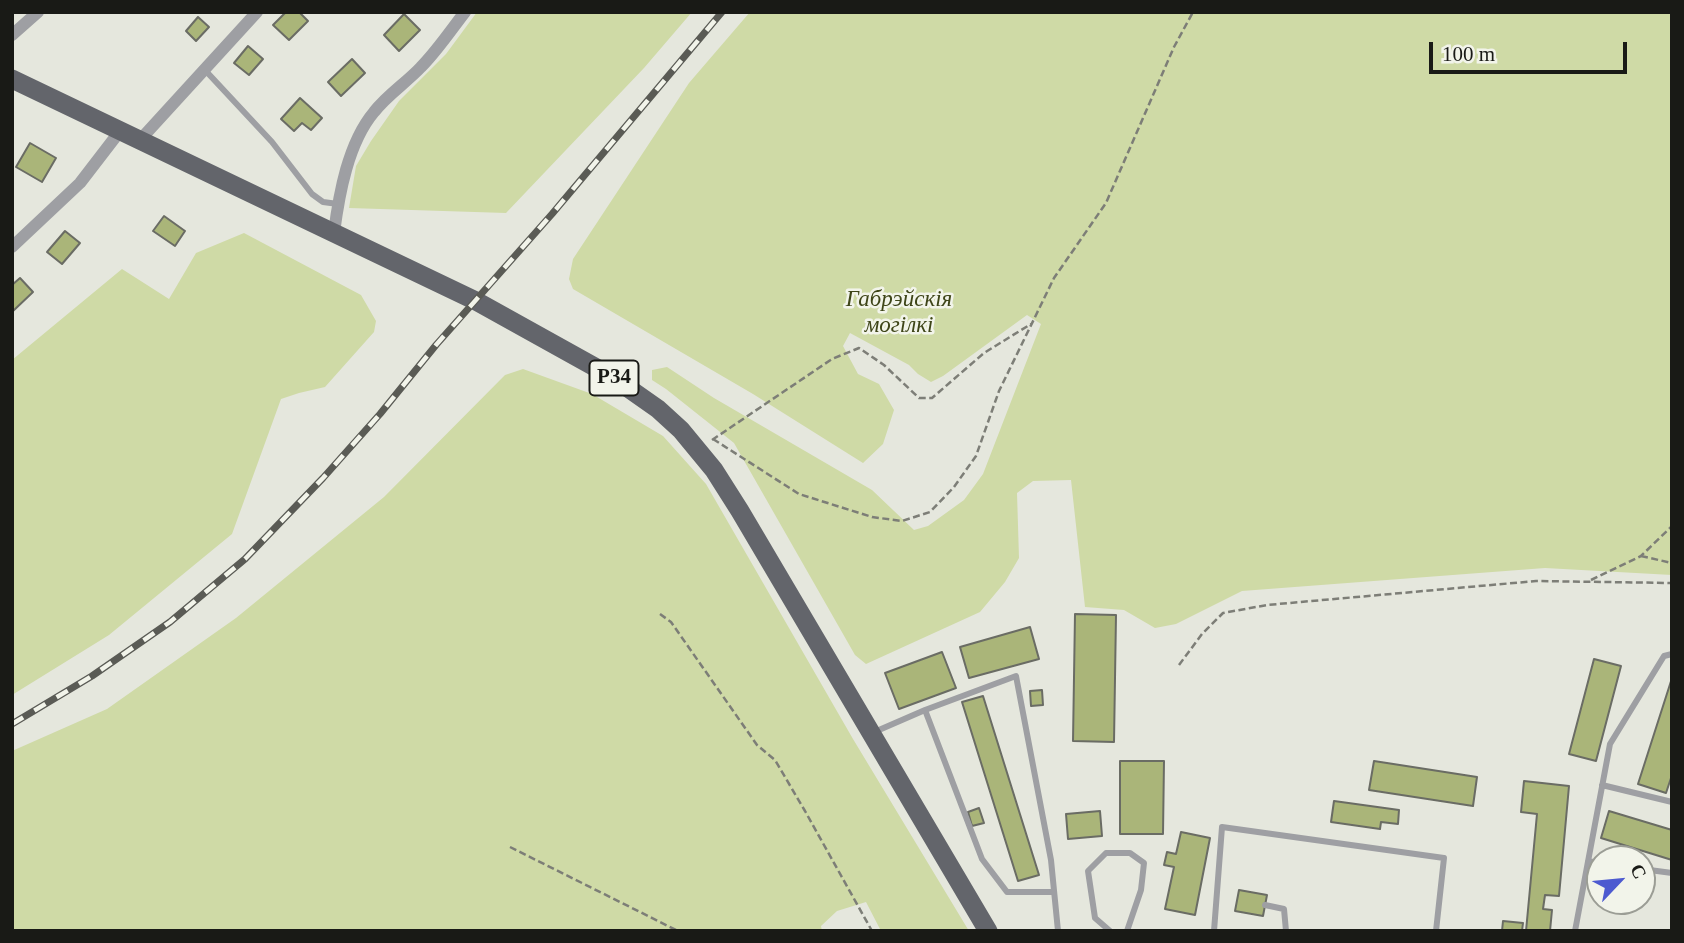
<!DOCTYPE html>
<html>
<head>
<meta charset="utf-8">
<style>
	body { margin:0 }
	#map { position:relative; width:1684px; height:943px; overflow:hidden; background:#e5e7dd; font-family:Georgia,serif }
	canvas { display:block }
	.frame { position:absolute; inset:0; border:14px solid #191a16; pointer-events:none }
	.north { position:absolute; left:1586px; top:845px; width:70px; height:70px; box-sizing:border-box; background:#f2f4ea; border:2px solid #9b9d95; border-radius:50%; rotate:64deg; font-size:19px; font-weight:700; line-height:28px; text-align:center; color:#191a16 }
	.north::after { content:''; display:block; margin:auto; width:24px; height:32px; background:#4d5ad0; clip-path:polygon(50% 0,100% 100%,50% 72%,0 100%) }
	.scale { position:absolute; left:1429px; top:42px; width:198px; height:32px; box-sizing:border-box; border:4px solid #191a16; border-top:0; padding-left:9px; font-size:21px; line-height:24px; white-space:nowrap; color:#191a16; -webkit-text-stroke:5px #f2f4ea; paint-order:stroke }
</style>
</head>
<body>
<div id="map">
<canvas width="1684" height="943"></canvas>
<div class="frame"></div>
<div class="north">С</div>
<div class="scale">100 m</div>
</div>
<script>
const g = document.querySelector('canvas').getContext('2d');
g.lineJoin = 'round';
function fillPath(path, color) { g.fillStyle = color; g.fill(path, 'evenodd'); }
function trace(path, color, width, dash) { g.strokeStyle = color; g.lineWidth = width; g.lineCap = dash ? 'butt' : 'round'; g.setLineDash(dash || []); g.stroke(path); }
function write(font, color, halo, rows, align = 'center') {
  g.font = font + ' Georgia,serif'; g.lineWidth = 5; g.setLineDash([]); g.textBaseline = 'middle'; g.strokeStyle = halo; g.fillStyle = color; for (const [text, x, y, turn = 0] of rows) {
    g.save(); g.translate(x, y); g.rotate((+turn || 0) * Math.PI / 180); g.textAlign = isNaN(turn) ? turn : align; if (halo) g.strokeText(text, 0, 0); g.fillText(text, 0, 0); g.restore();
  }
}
fillPath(new Path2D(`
	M 477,12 L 692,12 L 644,68 L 506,213 L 349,208 L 356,166 L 371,141 L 399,101 L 446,54 Z
	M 750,12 L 1672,12 L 1672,575 L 1545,568 L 1242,591 L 1176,624 L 1155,628 L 1124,610 L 1085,607 L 1071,480 L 1033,481 L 1017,493 L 1019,558 L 1005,582 L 980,612 L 866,664 L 855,655 L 734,443 L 666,389 L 652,380 L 652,370 L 667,367 L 714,398 L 872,490 L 914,530 L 928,526 L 964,500 L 983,474 L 1041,324 L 1027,315 L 943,376 L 931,382 L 918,374 L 909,365 L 850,333 L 843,346 L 858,374 L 879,384 L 894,410 L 883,444 L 863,463 L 753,394 L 573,289 L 569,279 L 573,259 L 689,83 Z
	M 244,233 L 361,295 L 376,321 L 374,332 L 325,387 L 299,393 L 281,399 L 232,534 L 109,635 L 12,695 L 12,360 L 122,269 L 169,299 L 196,253 Z
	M 523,369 L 592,394 L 663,436 L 706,484 L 853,739 L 969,931 L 881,931 L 866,902 L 837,911 L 821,926 L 822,931 L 12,931 L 12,751 L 107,709 L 236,618 L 384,497 L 505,375 Z`), '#cfdaa6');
const building = new Path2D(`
	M 286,12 L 299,12 L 308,21 L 289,40 L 273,25 Z
	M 404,14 L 420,30 L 399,51 L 384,35 Z
	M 198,17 L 209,27 L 196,41 L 186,31 Z
	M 248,46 L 263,59 L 249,75 L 234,63 Z
	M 352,59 L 365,73 L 341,96 L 328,82 Z
	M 300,98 L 322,118 L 311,130 L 302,123 L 294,131 L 281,119 Z
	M 30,143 L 56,158 L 42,182 L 16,167 Z
	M 164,216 L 185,231 L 175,246 L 153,231 Z
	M 65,231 L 80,243 L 62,264 L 47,252 Z
	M 20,278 L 33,292 L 12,312 L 12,285 Z
	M 1075,614 L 1116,615 L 1114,742 L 1073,741 Z
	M 1030,627 L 1039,659 L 969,678 L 960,647 Z
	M 942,652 L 956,688 L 899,709 L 885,673 Z
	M 1594,659 L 1621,666 L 1596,761 L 1569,754 Z
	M 1672,678 L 1672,775 L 1666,793 L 1638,784 Z
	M 1042,690 L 1043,705 L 1031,706 L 1030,691 Z
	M 983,696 L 1039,875 L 1018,881 L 962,702 Z
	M 1120,761 L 1164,761 L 1163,834 L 1120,834 Z
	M 1374,761 L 1477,777 L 1473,806 L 1369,790 Z
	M 1524,781 L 1569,786 L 1559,896 L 1545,895 L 1543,909 L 1552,910 L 1550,931 L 1526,931 L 1537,814 L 1521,812 Z
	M 1334,801 L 1399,810 L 1398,824 L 1381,822 L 1380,829 L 1331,822 Z
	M 979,808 L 984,823 L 972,826 L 968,812 Z
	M 1100,811 L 1102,836 L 1068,839 L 1066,814 Z
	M 1609,811 L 1672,830 L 1672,860 L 1601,838 Z
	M 1181,832 L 1210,838 L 1195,915 L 1165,909 L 1174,867 L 1164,865 L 1167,852 L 1176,854 Z
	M 1239,890 L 1267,895 L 1263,916 L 1235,911 Z
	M 1503,921 L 1523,923 L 1522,931 L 1502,931 Z`);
fillPath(building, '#aab579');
trace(building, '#6a6c64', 2);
trace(new Path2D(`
	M 713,439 L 799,494 L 872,517 L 902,521 L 930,512 L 954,487 L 976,456 L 999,391 L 1054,278 L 1106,203 L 1174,47 L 1193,12
	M 712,440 L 832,359 L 859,348 L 884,365 L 919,398 L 932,398 L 984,353 L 1031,324
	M 1641,556 L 1672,563
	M 1591,580 L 1641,556 L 1672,526
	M 660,614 L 671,622 L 757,745 L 775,760 L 805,811 L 872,931
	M 1179,665 L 1202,634 L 1223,613 L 1267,605 L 1536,581 L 1672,583
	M 510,847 L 678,931`), '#7d7e77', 2.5, [7, 3.5]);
trace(new Path2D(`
	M 204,69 L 272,142 L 312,194 L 323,202 L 338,204
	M 872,733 L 925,710
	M 1602,785 L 1672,802
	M 1588,861 L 1600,863
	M 1642,869 L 1672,873
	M 1054,892 L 1007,892 L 982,859 L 925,710 L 1016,676 L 1051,860 L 1058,931
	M 1265,905 L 1284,909 L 1286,931
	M 1110,931 L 1095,918 L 1088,871 L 1106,853 L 1130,853 L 1144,863 L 1141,890 L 1127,931
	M 1214,931 L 1222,827 L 1444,858 L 1436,931
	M 1575,931 L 1610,744 L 1664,656 L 1672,654`), '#9e9fa3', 6);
trace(new Path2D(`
	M 12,35 L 38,12
	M 140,140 L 257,12
	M 334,233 C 339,194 348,143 374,112 C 387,95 406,83 421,67 C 437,51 451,30 465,12
	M 12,247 L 80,183 L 120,131`), '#9e9fa3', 12);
trace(new Path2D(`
	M 12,79 L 476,301 L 611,376 L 658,409 L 681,430 L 714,470 L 740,511 L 988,931`), '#63656b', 19);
const rail = new Path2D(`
	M 12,724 L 92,676 L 170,622 L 245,559 L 323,478 L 380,414 L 436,345 L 552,214 L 722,12`);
trace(rail, '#5a5b55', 7);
trace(rail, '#f2f4ea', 4.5, [13]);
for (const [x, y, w] of [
	[614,378,49]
]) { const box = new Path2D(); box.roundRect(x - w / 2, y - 17.5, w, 35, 5); g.fillStyle = '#f2f4ea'; g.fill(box); trace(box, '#191a16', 2); }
write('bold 21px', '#191a16', null, [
	["Р34",614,378]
]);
write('italic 23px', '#3e4518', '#f2f4ea', [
	["Габрэйскія",899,300],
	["могілкі",899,326]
]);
</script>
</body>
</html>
